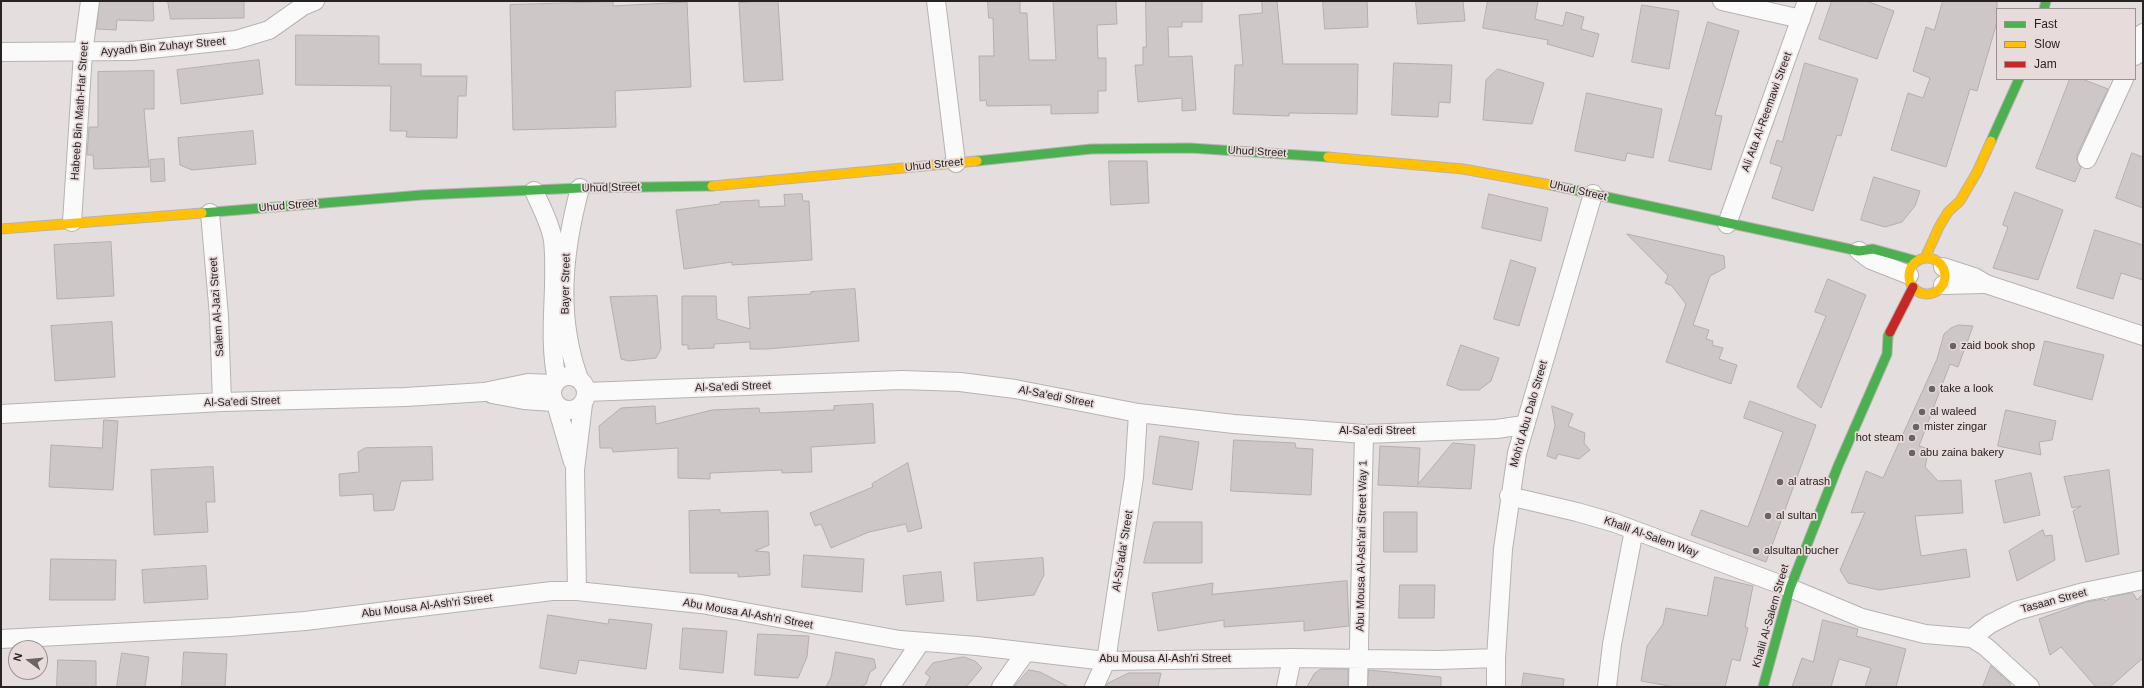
<!DOCTYPE html>
<html>
<head>
<meta charset="utf-8">
<style>
	body { margin:0 }
	#map { position:relative; width:2144px; height:688px; overflow:hidden; background:#e5dede; font-family:Helvetica,sans-serif }
	canvas { display:block }
	.frame { position:absolute; inset:0; border:2px solid #282323; pointer-events:none }
	.legend { position:absolute; left:1996px; top:8px; width:140px; height:72px; box-sizing:border-box; background:#e8dbdb; border:1px solid #9b9191; margin:0; padding:5px 7px; list-style:none; font-size:12px; color:#282323 }
	.legend li { display:flex; align-items:center; gap:8px; height:20px }
	.legend b { width:20px; border:1px solid #9b9191 }
	.north { position:absolute; left:8px; top:640px; width:40px; height:40px; box-sizing:border-box; background:#e8dbdb; border:1px solid #9b9191; border-radius:50%; rotate:286deg; font-size:11px; font-weight:700; line-height:16px; text-align:center; color:#282323 }
	.north::after { content:''; display:block; margin:auto; width:14px; height:18px; background:#6a6464; clip-path:polygon(50% 0,100% 100%,50% 72%,0 100%) }
</style>
</head>
<body>
<div id="map">
<canvas width="2144" height="688"></canvas>
<div class="frame"></div>
<ul class="legend">
<li><b style="height:5px;background:#4caf50"></b>Fast</li>
<li><b style="height:5px;background:#ffc107"></b>Slow</li>
<li><b style="height:5px;background:#c62828"></b>Jam</li>
</ul>
<div class="north">N</div>
</div>
<script>
const g = document.querySelector('canvas').getContext('2d');
g.lineJoin = 'round';
function fillPath(path, color) { g.fillStyle = color; g.fill(path, 'evenodd'); }
function trace(path, color, width, dash) { g.strokeStyle = color; g.lineWidth = width; g.lineCap = dash ? 'butt' : 'round'; g.setLineDash(dash || []); g.stroke(path); }
function write(font, color, halo, rows, align = 'center') {
  g.font = font + ' Helvetica,sans-serif'; g.lineWidth = 3.5; g.setLineDash([]); g.textBaseline = 'middle'; g.strokeStyle = halo; g.fillStyle = color; for (const [text, x, y, turn = 0] of rows) {
    g.save(); g.translate(x, y); g.rotate((+turn || 0) * Math.PI / 180); g.textAlign = isNaN(turn) ? turn : align; if (halo) g.strokeText(text, 0, 0); g.fillText(text, 0, 0); g.restore();
  }
}
const building = new Path2D(`
	M 100,1 L 153,1 L 154,19 L 153,21 L 117,20 L 116,30 L 97,29 Z
	M 168,1 L 244,1 L 244,18 L 171,19 Z
	M 778,1 L 783,80 L 744,82 L 739,3 Z
	M 988,1 L 1020,1 L 1020,13 L 1027,13 L 1029,60 L 1056,60 L 1053,1 L 1116,1 L 1117,24 L 1097,25 L 1098,58 L 1106,58 L 1106,91 L 1098,91 L 1098,113 L 1051,114 L 1051,105 L 987,106 L 986,100 L 980,101 L 979,56 L 994,56 L 993,18 L 989,18 Z
	M 1146,1 L 1202,1 L 1202,22 L 1182,22 L 1182,27 L 1168,27 L 1169,57 L 1192,56 L 1196,110 L 1182,111 L 1182,98 L 1138,102 L 1135,65 L 1143,65 L 1143,47 L 1146,47 Z
	M 1262,1 L 1277,1 L 1283,64 L 1358,64 L 1357,114 L 1289,113 L 1289,116 L 1233,114 L 1235,65 L 1243,65 L 1239,15 L 1262,13 Z
	M 1323,1 L 1367,1 L 1368,27 L 1325,29 Z
	M 1416,1 L 1463,1 L 1465,21 L 1418,24 Z
	M 1488,1 L 1538,1 L 1535,19 L 1563,26 L 1566,12 L 1584,17 L 1581,29 L 1599,34 L 1593,57 L 1547,44 L 1548,40 L 1483,28 Z
	M 1832,1 L 1866,1 L 1894,11 L 1877,59 L 1819,39 Z
	M 1943,1 L 1997,1 L 1997,22 L 1977,91 L 1970,89 L 1946,167 L 1891,150 L 1908,93 L 1923,98 L 1930,78 L 1913,71 L 1926,27 L 1934,30 Z
	M 613,2 L 613,6 L 687,2 L 691,87 L 615,91 L 616,127 L 513,130 L 510,5 Z
	M 1642,5 L 1679,11 L 1669,69 L 1632,62 Z
	M 1708,22 L 1739,31 L 1715,115 L 1722,116 L 1711,170 L 1669,161 Z
	M 296,35 L 379,36 L 379,64 L 421,64 L 421,76 L 467,76 L 466,96 L 458,96 L 457,138 L 406,137 L 407,131 L 390,131 L 391,86 L 296,85 Z
	M 259,60 L 263,94 L 181,104 L 177,70 Z
	M 1394,63 L 1452,65 L 1450,103 L 1439,102 L 1438,117 L 1392,115 Z
	M 1805,63 L 1858,79 L 1841,136 L 1837,135 L 1813,211 L 1772,198 L 1782,167 L 1770,163 L 1777,140 L 1782,142 Z
	M 1498,69 L 1544,83 L 1532,124 L 1483,120 L 1486,80 Z
	M 154,71 L 154,109 L 144,109 L 149,167 L 94,169 L 93,155 L 87,155 L 89,127 L 98,127 L 98,72 Z
	M 2070,79 L 2082,79 L 2108,89 L 2077,155 L 2077,160 L 2081,167 L 2075,182 L 2036,168 Z
	M 1587,93 L 1662,109 L 1653,158 L 1627,153 L 1625,161 L 1575,151 Z
	M 253,131 L 256,164 L 192,170 L 180,165 L 178,138 Z
	M 2132,153 L 2143,157 L 2143,208 L 2116,198 Z
	M 164,159 L 165,181 L 151,182 L 150,160 Z
	M 1109,161 L 1147,161 L 1149,203 L 1111,205 Z
	M 1874,177 L 1920,191 L 1915,206 L 1902,222 L 1885,227 L 1861,220 Z
	M 2015,192 L 2063,210 L 2038,280 L 1993,268 L 2008,227 L 2003,225 Z
	M 802,194 L 803,201 L 809,201 L 812,260 L 732,265 L 732,262 L 684,269 L 676,210 L 720,204 L 720,202 L 759,200 L 759,207 L 785,206 L 784,195 Z
	M 1489,194 L 1548,208 L 1541,241 L 1482,228 Z
	M 2095,230 L 2143,245 L 2143,280 L 2121,273 L 2113,299 L 2077,288 Z
	M 1627,234 L 1724,256 L 1725,268 L 1710,276 L 1693,325 L 1709,330 L 1706,339 L 1713,341 L 1712,345 L 1723,348 L 1719,359 L 1737,365 L 1731,384 L 1666,362 L 1686,304 L 1672,286 L 1665,283 L 1668,276 Z
	M 111,242 L 114,296 L 57,299 L 54,245 Z
	M 1511,260 L 1536,268 L 1519,326 L 1494,319 Z
	M 1828,279 L 1866,295 L 1821,408 L 1797,387 L 1826,316 L 1815,312 Z
	M 855,289 L 859,341 L 767,349 L 750,349 L 750,342 L 714,344 L 714,348 L 688,349 L 688,345 L 682,345 L 682,296 L 716,296 L 717,319 L 750,329 L 748,297 L 811,294 L 811,292 Z
	M 657,296 L 661,349 L 656,358 L 629,361 L 621,359 L 610,297 Z
	M 112,322 L 115,377 L 55,381 L 51,326 Z
	M 1959,325 L 1973,326 L 1958,367 L 1950,364 L 1919,446 L 1929,449 L 1925,467 L 1938,481 L 1961,480 L 1963,513 L 1915,516 L 1921,556 L 1966,549 L 1970,577 L 1879,590 L 1848,583 L 1840,570 L 1865,512 L 1851,513 L 1866,471 L 1883,478 L 1937,359 L 1944,334 L 1951,328 Z
	M 2045,341 L 2104,355 L 2092,400 L 2034,385 Z
	M 1461,345 L 1499,358 L 1491,381 L 1479,390 L 1460,390 L 1447,385 Z
	M 1750,401 L 1816,425 L 1766,562 L 1691,535 L 1701,510 L 1748,527 L 1783,432 L 1744,418 Z
	M 873,404 L 875,443 L 811,447 L 812,472 L 782,473 L 782,470 L 710,473 L 710,479 L 678,478 L 678,448 L 613,452 L 612,448 L 600,448 L 599,426 L 621,408 L 655,406 L 656,424 L 712,410 L 759,408 L 760,413 L 834,410 L 834,406 Z
	M 1552,406 L 1573,414 L 1568,426 L 1585,433 L 1584,443 L 1590,450 L 1579,459 L 1558,454 L 1556,459 L 1547,456 L 1555,426 Z
	M 2006,410 L 2056,421 L 2052,440 L 2039,442 L 2041,455 L 1998,446 Z
	M 104,420 L 118,421 L 113,490 L 49,487 L 51,445 L 102,448 Z
	M 1160,436 L 1199,442 L 1192,490 L 1153,484 Z
	M 1234,440 L 1295,443 L 1296,448 L 1313,449 L 1311,495 L 1231,491 Z
	M 1453,443 L 1475,445 L 1471,489 L 1378,485 L 1380,446 L 1420,448 L 1418,484 Z
	M 432,447 L 433,480 L 401,481 L 394,510 L 374,511 L 373,494 L 340,496 L 339,474 L 359,472 L 358,452 L 365,448 Z
	M 908,463 L 922,528 L 908,532 L 906,524 L 869,532 L 831,548 L 821,524 L 815,526 L 810,513 L 873,487 L 872,484 Z
	M 213,467 L 215,502 L 206,502 L 208,532 L 154,535 L 151,470 Z
	M 2109,470 L 2119,554 L 2086,562 L 2073,511 L 2081,506 L 2072,508 L 2064,477 Z
	M 2031,473 L 2040,515 L 2004,523 L 1995,481 Z
	M 720,510 L 720,513 L 768,511 L 769,545 L 755,551 L 769,552 L 770,575 L 738,577 L 738,573 L 690,573 L 689,511 Z
	M 1384,512 L 1417,512 L 1417,552 L 1384,552 Z
	M 1154,522 L 1202,522 L 1202,563 L 1144,563 Z
	M 2043,530 L 2045,536 L 2052,535 L 2055,560 L 2017,581 L 2009,551 Z
	M 804,555 L 864,559 L 862,592 L 802,587 Z
	M 1043,558 L 1044,575 L 1034,595 L 977,601 L 974,563 Z
	M 51,559 L 116,560 L 115,600 L 50,600 Z
	M 206,566 L 208,599 L 144,603 L 142,570 Z
	M 941,572 L 944,601 L 906,605 L 903,576 Z
	M 1715,577 L 1753,586 L 1745,627 L 1748,628 L 1740,661 L 1732,659 L 1725,687 L 1675,687 L 1641,681 L 1647,646 L 1663,624 L 1666,608 L 1707,616 Z
	M 1347,581 L 1349,626 L 1304,631 L 1304,621 L 1224,627 L 1224,620 L 1158,631 L 1152,593 L 1213,583 L 1212,594 Z
	M 1400,585 L 1435,585 L 1434,618 L 1399,618 Z
	M 2133,593 L 2137,600 L 2143,594 L 2143,658 L 2110,687 L 2096,687 L 2061,647 L 2050,655 L 2039,619 L 2086,602 L 2104,599 L 2105,601 L 2111,597 Z
	M 548,615 L 608,624 L 609,619 L 652,624 L 646,669 L 579,660 L 576,674 L 540,668 Z
	M 1823,620 L 1858,629 L 1856,636 L 1906,649 L 1896,687 L 1865,687 L 1871,668 L 1839,659 L 1831,687 L 1792,687 L 1802,658 L 1813,662 Z
	M 683,628 L 727,631 L 723,673 L 680,669 Z
	M 758,634 L 809,636 L 807,657 L 798,678 L 755,675 Z
	M 184,652 L 227,654 L 225,687 L 182,687 Z
	M 836,652 L 874,659 L 876,668 L 870,672 L 866,684 L 860,687 L 826,687 L 831,677 Z
	M 122,653 L 149,657 L 145,687 L 117,687 Z
	M 964,657 L 975,661 L 982,668 L 966,687 L 925,687 L 930,677 L 925,673 L 933,663 Z
	M 58,660 L 96,661 L 96,687 L 57,687 Z
	M 1991,666 L 2010,683 L 2010,687 L 1983,687 Z
	M 1321,669 L 1348,669 L 1348,687 L 1307,687 L 1314,674 Z
	M 1029,670 L 1040,672 L 1069,687 L 1014,687 Z
	M 1369,670 L 1441,677 L 1441,687 L 1368,687 Z
	M 1129,673 L 1161,673 L 1158,687 L 1106,687 L 1107,684 Z
	M 1524,673 L 1564,679 L 1563,687 L 1522,687 Z`);
fillPath(building, '#cdc7c7');
trace(building, '#b4afaf', 1);
const street = new Path2D(`
	M 936,1 L 956,163
	M 1722,1 L 1801,19
	M 1,52 L 132,51 L 236,40 L 269,30 L 303,6 L 315,1
	M 2135,56 L 2143,33
	M 2087,159 L 2124,79
	M 534,191 C 541,207 550,222 553,240 C 558,287 547,334 557,380
	M 210,213 L 219,316 L 222,402
	M 72,222 L 83,53 L 90,1
	M 1727,224 L 1807,1
	M 1859,251 L 1871,260 L 1909,275
	M 1943,267 L 1974,277 L 1986,284 L 2143,336
	M 1943,285 L 1983,284
	M552 393a17 17 0 1 1 34 0a17 17 0 1 1-34 0Z
	M 579,379 C 556,316 563,252 580,188
	M 586,392 L 902,380 L 960,382 L 1015,389 L 1138,413 L 1234,424 L 1364,434 L 1496,429 L 1524,425
	M 492,394 L 524,400 L 553,402
	M 557,407 L 573,462
	M 1,414 L 222,402 L 406,397 L 484,392 L 528,383 L 554,384
	M 1509,496 L 1577,512 L 1615,523 L 1790,588 L 1862,618 L 1925,634 L 1972,638 L 1986,647 L 2030,687
	M 577,591 L 575,470 L 583,404
	M 1972,638 L 1990,624 L 2016,611 L 2084,592 L 2143,580
	M 1,639 L 230,627 L 305,621 L 552,591 L 577,591 L 701,604 L 900,640 L 977,646 L 1106,661 L 1292,658 L 1439,660 L 1496,658
	M 890,687 L 920,643
	M 1001,687 L 1025,653
	M 1094,687 L 1106,661 L 1134,477 L 1138,413
	M 1286,687 L 1292,658
	M 1358,687 L 1364,434
	M 1496,687 L 1496,658 L 1503,549 L 1517,453 L 1593,194
	M 1607,687 L 1612,644 L 1634,530`);
const fast = new Path2D(`
	M 2044,9 L 2046,1
	M 1991,141 L 2019,79
	M 977,161 L 1091,149 L 1190,148 L 1328,157
	M 1551,185 L 1859,251 L 1873,249 L 1917,261
	M 202,213 L 422,195 L 580,188 L 712,186
	M 1763,687 L 1790,588 L 1838,466 L 1887,354 L 1888,336 L 1890,332`);
const slow = new Path2D(`
	M 1328,157 L 1463,169 L 1551,185
	M 712,186 L 977,161
	M 1,229 L 202,213
	M1909 276a18 18 0 1 1 36 0a18 18 0 1 1-36 0Z
	M 1925,258 L 1939,227 L 1948,212 L 1960,201 L 1977,172 L 1991,141`);
const jam = new Path2D(`
	M 1890,332 L 1913,287`);
trace(street, '#b8b2b2', 20);
trace(fast, '#b8b2b2', 11);
trace(slow, '#b8b2b2', 11);
trace(jam, '#b8b2b2', 11);
trace(street, '#fbfafa', 18);
trace(fast, '#4caf50', 9);
trace(slow, '#ffc107', 9);
trace(jam, '#c62828', 9);
for (const [x, y, r, color] of [
	[1953,346,4,"#6a6464"],
	[1932,389,4,"#6a6464"],
	[1922,412,4,"#6a6464"],
	[1916,427,4,"#6a6464"],
	[1912,438,4,"#6a6464"],
	[1912,453,4,"#6a6464"],
	[1780,482,4,"#6a6464"],
	[1768,516,4,"#6a6464"],
	[1756,551,4,"#6a6464"]
]) { const dot = new Path2D(); dot.arc(x, y, r, 0, 2 * Math.PI); g.fillStyle = color; g.fill(dot); trace(dot, '#e8dbdb', 1.5); }
write('11px', '#282323', '#e8dbdb', [
	["Ayyadh Bin Zuhayr Street",163,47,-5],
	["Habeeb Bin Math-Har Street",80,111,-86],
	["Ali Ata Al-Reemawi Street",1767,112,-70],
	["Uhud Street",1257,152,3],
	["Uhud Street",934,165,-6],
	["Uhud Street",611,188,-1],
	["Uhud Street",1578,191,13],
	["Uhud Street",288,206,-5],
	["Bayer Street",566,284,-89],
	["Salem Al-Jazi Street",217,307,-94],
	["Al-Sa'edi Street",733,387,-2],
	["Al-Sa'edi Street",1056,397,11],
	["Al-Sa'edi Street",242,402,-2],
	["Moh'd Abu Dalo Street",1529,414,-74],
	["Al-Sa'edi Street",1377,431],
	["Khalil Al-Salem Way",1651,537,20],
	["Abu Mousa Al-Ash'ari Street Way 1",1362,546,-89],
	["Al-Su'ada' Street",1123,551,-81],
	["Tasaan Street",2054,601,-15],
	["Abu Mousa Al-Ash'ri Street",427,606,-7],
	["Abu Mousa Al-Ash'ri Street",748,614,10],
	["Khalil Al-Salem Street",1771,616,-74],
	["Abu Mousa Al-Ash'ri Street",1165,659]
]);
write('11px', '#282323', '#e8dbdb', [
	["zaid book shop",1961,346],
	["take a look",1940,389],
	["al waleed",1930,412],
	["mister zingar",1924,427],
	["hot steam",1904,438,"right"],
	["abu zaina bakery",1920,453],
	["al atrash",1788,482],
	["al sultan",1776,516],
	["alsultan bucher",1764,551]
], 'left');
</script>
</body>
</html>
